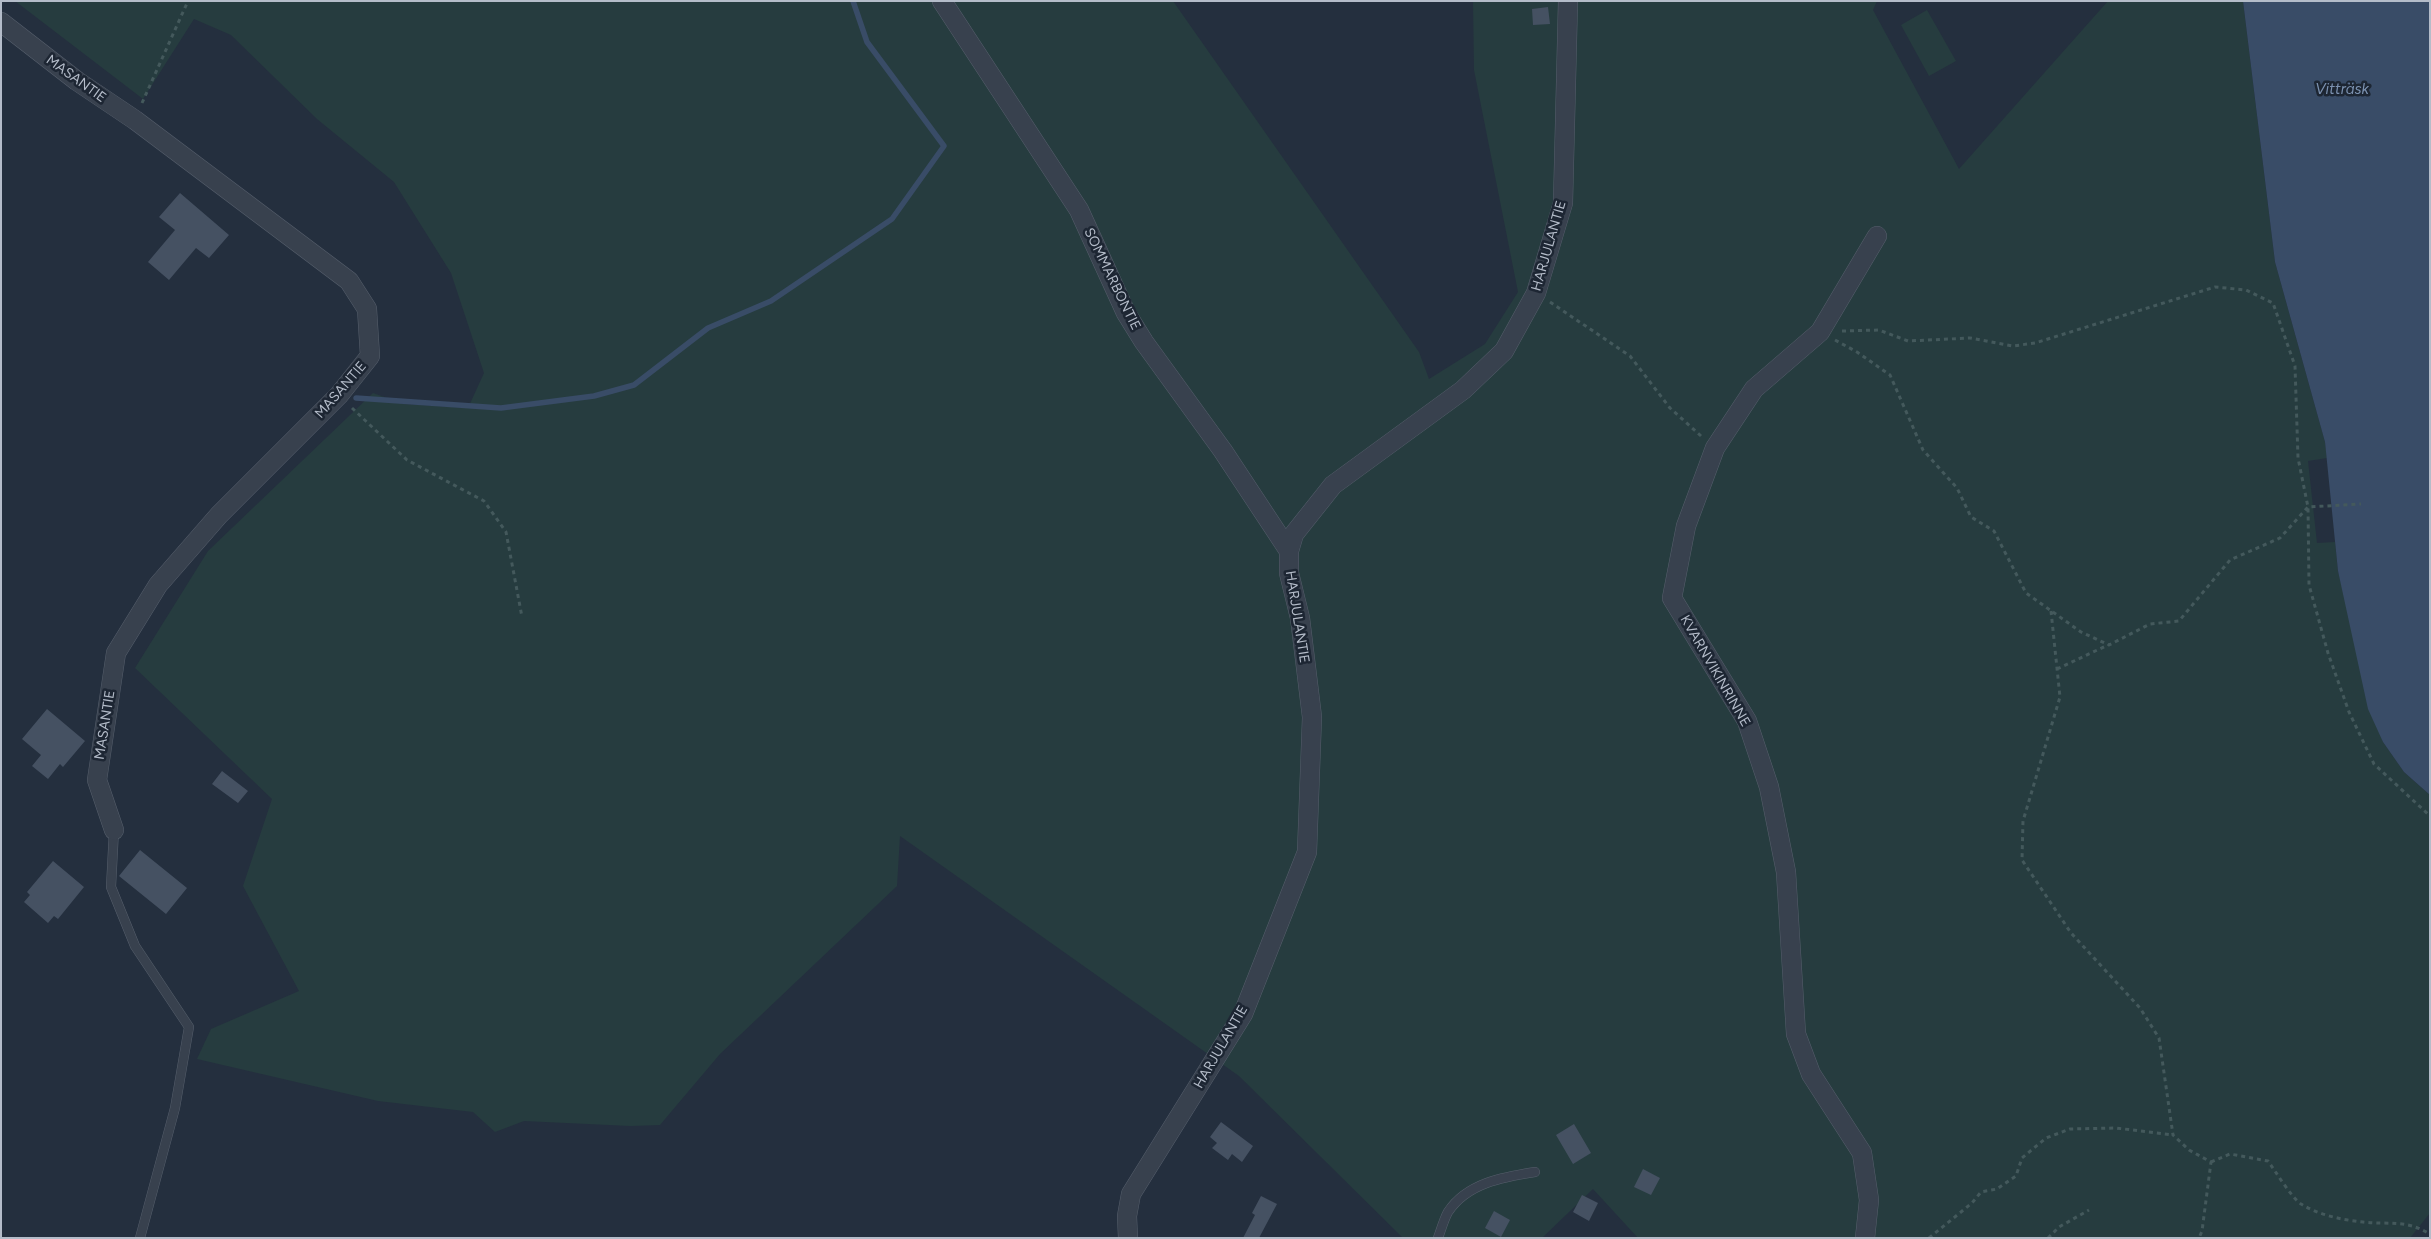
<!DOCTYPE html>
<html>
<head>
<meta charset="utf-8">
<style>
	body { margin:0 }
	#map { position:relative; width:2431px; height:1239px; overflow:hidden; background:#242f3e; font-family:Figtree,sans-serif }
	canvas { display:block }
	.frame { position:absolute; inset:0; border:2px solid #b4bcc9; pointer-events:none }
</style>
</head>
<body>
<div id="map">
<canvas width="2431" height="1239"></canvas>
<div class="frame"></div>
</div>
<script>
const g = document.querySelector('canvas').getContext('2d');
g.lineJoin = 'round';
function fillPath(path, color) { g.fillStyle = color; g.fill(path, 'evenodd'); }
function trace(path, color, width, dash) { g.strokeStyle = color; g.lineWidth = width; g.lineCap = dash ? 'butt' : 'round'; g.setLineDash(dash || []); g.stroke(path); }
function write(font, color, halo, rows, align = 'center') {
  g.font = font + ' Figtree,sans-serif'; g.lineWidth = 5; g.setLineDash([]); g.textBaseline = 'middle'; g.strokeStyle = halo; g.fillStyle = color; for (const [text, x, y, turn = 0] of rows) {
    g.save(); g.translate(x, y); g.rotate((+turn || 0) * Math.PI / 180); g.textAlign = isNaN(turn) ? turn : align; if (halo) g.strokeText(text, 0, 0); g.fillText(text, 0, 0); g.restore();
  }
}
fillPath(new Path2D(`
	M 15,1 L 1173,1 L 1419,352 L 1429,379 L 1485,344 L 1518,292 L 1474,70 L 1473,1 L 1877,1 L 1873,10 L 1959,169 L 2108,1 L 2243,1 L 2275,262 L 2325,442 L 2327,458 L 2308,461 L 2317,543 L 2335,542 L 2338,571 L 2383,742 L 2404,772 L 2430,795 L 2430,1213 L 2410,1238 L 1638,1238 L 1593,1189 L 1542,1238 L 1403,1238 L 1239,1076 L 900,836 L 897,886 L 720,1054 L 660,1125 L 630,1126 L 524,1121 L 495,1132 L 473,1112 L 378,1101 L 197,1059 L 211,1029 L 299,991 L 243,886 L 272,799 L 135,668 L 208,551 L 373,393 L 404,404 L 468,408 L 484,373 L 451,273 L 394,182 L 317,119 L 231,35 L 194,19 L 143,99 Z
	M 1927,10 L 1956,61 L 1929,76 L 1901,25 Z`), '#263c3f');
fillPath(new Path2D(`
	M 2243,1 L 2430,1 L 2430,795 L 2404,772 L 2383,742 L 2368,709 L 2338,571 L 2325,442 L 2275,262 Z`), '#394c67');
trace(new Path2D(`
	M 356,398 L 501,408 L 594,396 L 634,385 L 708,328 L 771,301 L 892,219 L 944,146 L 867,42 L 853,1`), '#394c67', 5.5);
fillPath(new Path2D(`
	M 1548,7 L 1550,24 L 1533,25 L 1532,9 Z
	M 180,193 L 229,235 L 209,258 L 196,248 L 169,280 L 148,262 L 175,230 L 159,217 Z
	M 47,709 L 85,741 L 63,767 L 60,764 L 48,779 L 32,766 L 41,755 L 22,739 Z
	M 222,771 L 248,791 L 238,803 L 212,784 Z
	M 140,850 L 187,888 L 166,914 L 119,876 Z
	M 53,861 L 84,887 L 58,919 L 54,916 L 48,923 L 24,902 L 30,895 L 27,892 Z
	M 1221,1122 L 1253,1146 L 1242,1162 L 1232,1154 L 1228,1160 L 1212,1148 L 1217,1143 L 1210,1137 Z
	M 1574,1124 L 1591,1153 L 1573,1164 L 1556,1135 Z
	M 1643,1169 L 1660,1178 L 1651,1195 L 1634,1187 Z
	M 1582,1195 L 1598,1203 L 1589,1221 L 1573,1212 Z
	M 1261,1196 L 1277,1204 L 1259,1238 L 1243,1238 L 1255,1215 L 1252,1213 Z
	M 1494,1211 L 1510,1220 L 1501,1237 L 1485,1228 Z`), '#455162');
const lane = new Path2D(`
	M 114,830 L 111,887 L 135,946 L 189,1027 L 175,1108 L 140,1238
	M 1438,1238 C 1441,1230 1444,1219 1448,1212 C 1467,1183 1503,1177 1535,1172`);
const street = new Path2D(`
	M 942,1 L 1079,210 L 1126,313 L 1144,342 L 1223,451 L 1289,551
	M 1,22 L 77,81 L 135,120 L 349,281 L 367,309 L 370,356 L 339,395 L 219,515 L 158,585 L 116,653 L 97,780 L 114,830
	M 1128,1238 L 1127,1216 L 1131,1194 L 1243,1014 L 1307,852 L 1312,717 L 1300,618 L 1289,573 L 1289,551 L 1294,534 L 1333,485 L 1463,390 L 1504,351 L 1536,293 L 1563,203 L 1568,1
	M 1865,1238 L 1869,1200 L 1862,1153 L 1811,1074 L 1796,1034 L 1786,872 L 1769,787 L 1747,721 L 1672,598 L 1686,526 L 1715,448 L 1754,389 L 1820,332 L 1877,236`);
trace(lane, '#565f6c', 10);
trace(street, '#565f6c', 20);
trace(new Path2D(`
	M 142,103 L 188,1
	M 1550,302 L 1630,356 L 1670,408 L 1701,436
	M 1842,331 L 1879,330 L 1908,341 L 1970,338 L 2013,346 L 2035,343 L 2215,287 L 2246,290 L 2273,303 L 2295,366 L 2298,458 L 2308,507 L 2309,585 L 2328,653 L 2349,712 L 2374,764 L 2430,816
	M 1835,340 L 1857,352 L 1890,375 L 1923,450 L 1957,488 L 1971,517 L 1994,531 L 2026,593 L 2081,632 L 2109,645 L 2150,624 L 2179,621 L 2230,560 L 2280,538 L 2308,507 L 2361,504
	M 352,408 L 407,460 L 484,501 L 506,532 L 522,617
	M 2051,611 L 2060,697 L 2023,821 L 2022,860 L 2071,933 L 2140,1008 L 2159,1038 L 2173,1135 L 2189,1150 L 2211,1162 L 2202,1231 L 2199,1238
	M 2057,669 L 2108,645
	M 2211,1162 L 2230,1154 L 2268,1161 C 2276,1172 2291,1197 2301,1204 C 2319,1215 2342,1220 2363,1222 C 2389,1225 2405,1219 2430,1234
	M 1929,1238 L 1972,1203 L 1981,1192 L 1997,1189 L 2016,1176 L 2022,1158 L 2046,1138 L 2070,1129 L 2116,1128 L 2173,1135
	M 2048,1238 L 2059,1227 L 2089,1210`), '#44595c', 3, [4, 4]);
trace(lane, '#38414e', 9);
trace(street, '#38414e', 19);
write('14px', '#b4bcc9', '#1d2633', [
	["MASANTIE",76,79,36],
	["HARJULANTIE",1549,246,-74],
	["SOMMARBONTIE",1112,279,64],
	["MASANTIE",341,390,-49],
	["HARJULANTIE",1297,617,81],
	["KVARNVIKINRINNE",1715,671,60],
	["MASANTIE",105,725,-81],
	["HARJULANTIE",1221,1047,-60]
]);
write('italic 15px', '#7c92b1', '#1d2633', [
	["Vitträsk",2342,90]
]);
</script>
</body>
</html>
